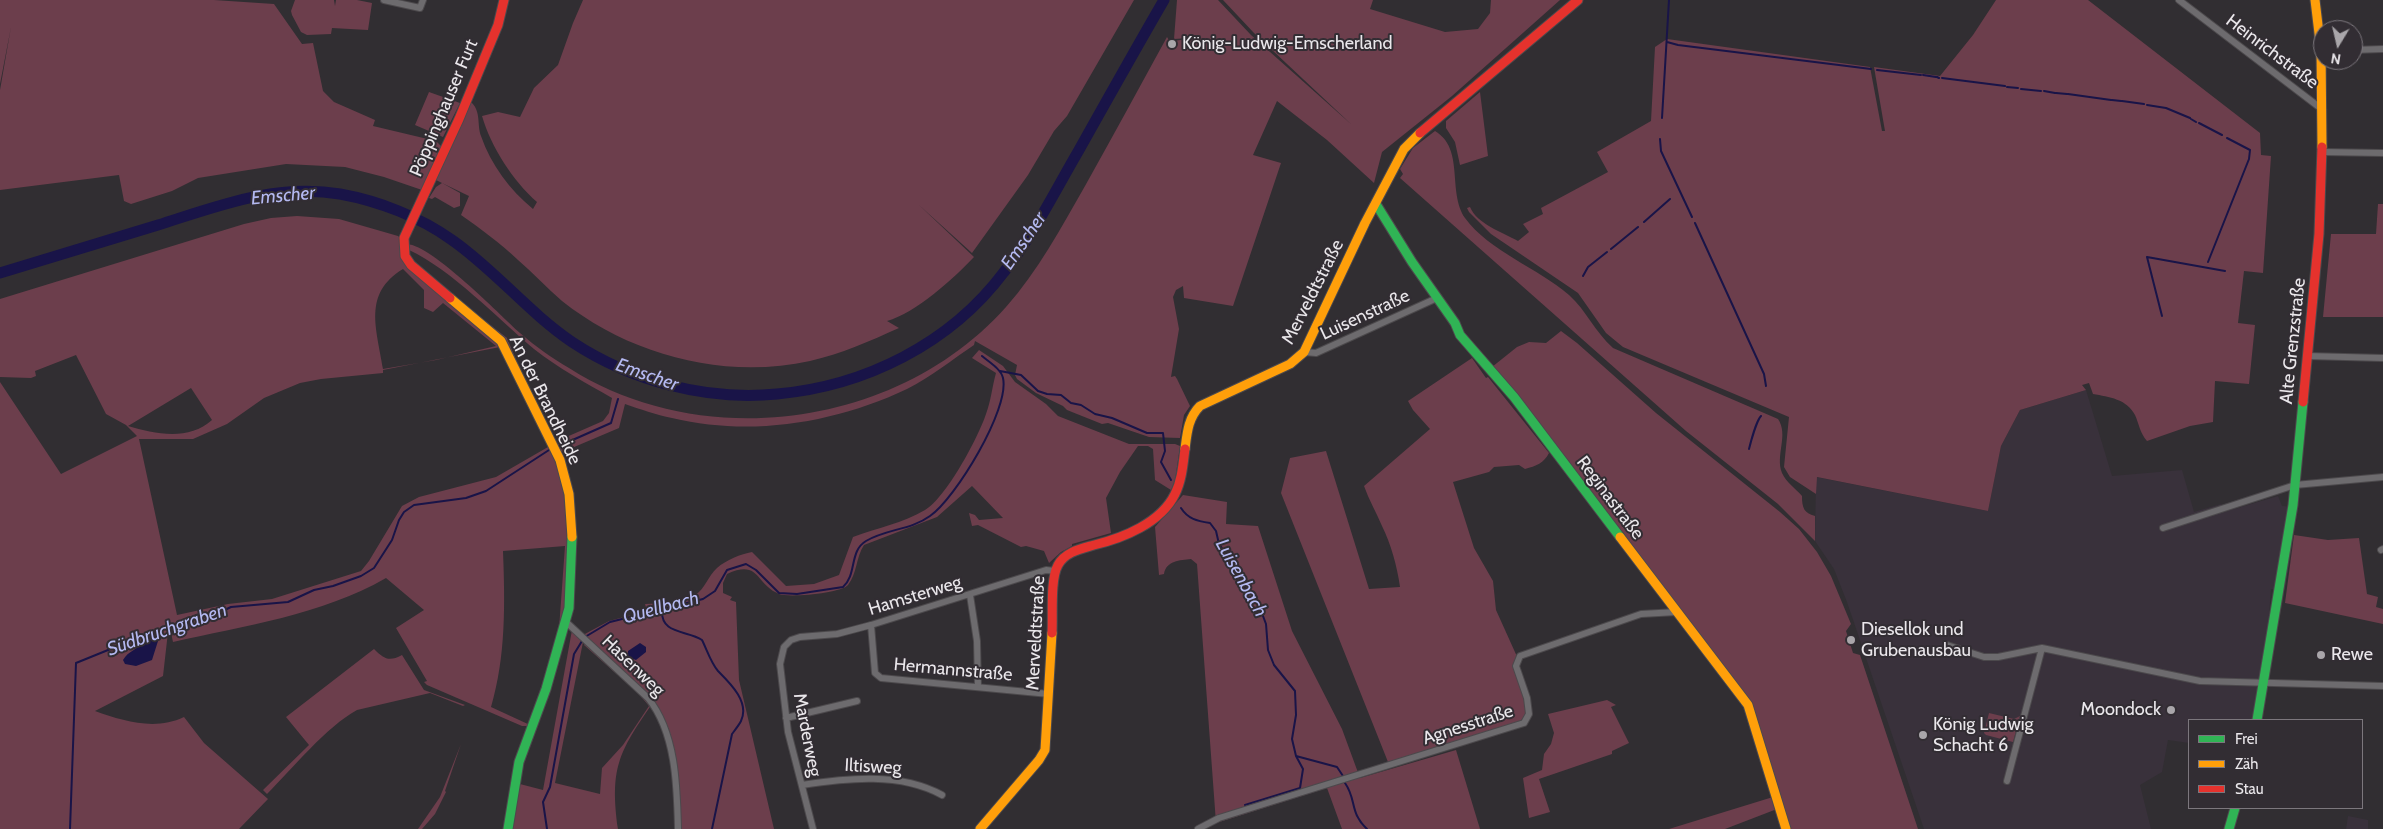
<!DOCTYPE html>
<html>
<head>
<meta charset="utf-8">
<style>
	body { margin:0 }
	#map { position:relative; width:2383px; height:829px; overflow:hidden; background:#312e32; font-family:Cabin,sans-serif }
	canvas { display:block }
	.legend { position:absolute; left:2188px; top:719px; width:175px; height:90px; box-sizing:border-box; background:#322d33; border:1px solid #7c777d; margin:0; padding:6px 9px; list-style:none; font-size:15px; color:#eae7eb }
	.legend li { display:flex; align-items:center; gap:10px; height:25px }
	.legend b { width:25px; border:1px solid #7c777d }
	.north { position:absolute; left:2313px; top:20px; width:50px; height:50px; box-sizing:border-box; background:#322d33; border:1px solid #7c777d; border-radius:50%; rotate:189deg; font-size:14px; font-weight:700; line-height:20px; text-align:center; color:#eae7eb }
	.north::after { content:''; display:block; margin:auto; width:18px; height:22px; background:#a9a6aa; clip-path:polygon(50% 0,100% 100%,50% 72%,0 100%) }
</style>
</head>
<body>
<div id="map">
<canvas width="2383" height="829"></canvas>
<ul class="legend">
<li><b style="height:6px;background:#30b455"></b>Frei</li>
<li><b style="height:6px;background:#ff9f0a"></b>Zäh</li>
<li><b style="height:6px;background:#e5322d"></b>Stau</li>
</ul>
<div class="north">N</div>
</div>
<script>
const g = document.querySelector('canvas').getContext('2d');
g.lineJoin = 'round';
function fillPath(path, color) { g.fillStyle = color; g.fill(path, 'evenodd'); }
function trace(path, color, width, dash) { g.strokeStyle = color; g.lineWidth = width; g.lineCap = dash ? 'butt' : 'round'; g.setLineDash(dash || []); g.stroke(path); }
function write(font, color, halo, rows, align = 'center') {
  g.font = font + ' Cabin,sans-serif'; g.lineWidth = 4; g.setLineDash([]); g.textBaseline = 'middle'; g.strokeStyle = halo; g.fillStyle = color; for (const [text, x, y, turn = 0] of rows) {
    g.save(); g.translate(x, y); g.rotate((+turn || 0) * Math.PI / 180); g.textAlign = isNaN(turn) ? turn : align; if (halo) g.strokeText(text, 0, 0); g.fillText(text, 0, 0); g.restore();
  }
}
fillPath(new Path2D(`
	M 2086,390 L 2112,476 L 2182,470 L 2194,512 L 2221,504 L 2224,512 L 2278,496 L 2282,506 L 2297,507 L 2285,589 L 2271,589 L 2264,681 L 2255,720 L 2189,720 L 2189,743 L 2168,740 L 2162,772 L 2140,785 L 2151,829 L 1924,829 L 1847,602 L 1834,569 L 1815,541 L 1816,477 L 1988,511 L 2001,446 L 2020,410 Z
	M 2348,816 L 2368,820 L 2368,829 L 2346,829 Z`), '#39313b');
fillPath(new Path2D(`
	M 0,0 L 214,0 L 274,4 L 302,44 L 313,43 L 323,91 L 334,102 L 375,120 L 373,126 L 436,141 L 443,148 L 422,190 L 384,177 L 345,167 L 286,164 L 198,178 L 172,191 L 131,204 L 124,201 L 119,175 L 0,190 L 0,90 L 11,27 L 0,84 Z
	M 295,0 L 334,0 L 335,6 L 336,0 L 357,0 L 372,3 L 368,30 L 332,28 L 331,34 L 307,35 L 301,32 L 292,15 L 291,11 Z
	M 583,0 L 1134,0 L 1067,116 L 1054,131 L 1028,175 L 972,253 L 919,205 L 974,257 C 953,279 916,313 887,321 L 899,328 C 870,341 841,354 810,361 C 724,380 630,355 562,301 C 547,288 533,273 518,260 C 500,243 481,229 461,215 L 469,196 L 442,183 L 460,193 L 460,206 L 454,208 L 435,197 L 432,199 L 429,198 L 436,187 L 442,183 L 434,179 L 468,103 L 472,103 C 481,112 477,125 481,136 C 491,165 510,190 533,209 L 537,202 C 513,181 491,147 482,116 L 498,112 L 520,117 L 534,88 L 558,65 L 573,23 Z
	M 1177,0 L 1218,0 L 1251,35 L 1352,125 L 1254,33 L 1223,0 L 1373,0 L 1370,9 L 1445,32 L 1478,29 L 1490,13 L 1491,0 L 1560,0 L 1452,96 L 1382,152 L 1374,183 L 1327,140 L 1277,101 L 1253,155 L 1281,163 L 1233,306 L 1184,298 L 1183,286 L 1176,290 L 1173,297 L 1179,329 L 1171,377 L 1175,376 L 1177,379 L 1190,406 L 1184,415 L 1180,438 L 1149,437 L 1108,423 L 1102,424 L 1067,410 L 1063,406 L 1036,393 L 1017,379 L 1015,375 L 1017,365 L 975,341 L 974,345 C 953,359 931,377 907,389 C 835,423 751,437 672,418 C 656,415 640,409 625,404 L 619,428 L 560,453 L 567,472 L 575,513 L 566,475 L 559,454 L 502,339 L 419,270 L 407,254 L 407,244 C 433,246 499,314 520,333 C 536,347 552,358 569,368 C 704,454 899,427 1006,307 C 1038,271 1061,228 1085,186 C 1113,136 1140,86 1167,37 L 1170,42 L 1190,38 L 1174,39 ZM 409,250 C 452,270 497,318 534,349 C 558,368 586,383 612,398 L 609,413 L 603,421 L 555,442 L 537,410 L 507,338 L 419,269 L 409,253 Z
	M 1996,0 L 2088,0 L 2260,133 L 2261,155 L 2271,156 L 2263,273 L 2244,271 L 2238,323 L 2255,325 L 2249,384 L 2215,381 L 2213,422 L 2190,426 L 2147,441 C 2140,433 2139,424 2135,415 C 2127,399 2109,397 2093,394 L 2089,383 L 2082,385 L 2086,390 L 2020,410 L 2001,446 L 1988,511 L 1817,477 L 1816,494 L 1790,477 L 1784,467 L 1789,417 L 1623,347 L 1606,333 L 1578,293 L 1491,234 L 1469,212 L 1467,208 L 1470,207 C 1477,224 1502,232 1518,241 L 1529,232 L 1523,224 L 1543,214 L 1541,208 L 1608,172 L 1597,152 L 1651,121 L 1655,47 L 1667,39 L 1870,67 L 1882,131 L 1885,131 L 1874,67 L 1940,76 L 1973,35 Z
	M 429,92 L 460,103 L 443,137 L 415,125 Z
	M 1480,92 L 1488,156 L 1460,165 L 1455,142 L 1446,128 L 1446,121 Z
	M 1435,131 C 1465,149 1447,191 1465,218 C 1489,251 1538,268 1569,295 C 1586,310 1595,332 1613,348 L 1778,419 C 1789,435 1775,455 1782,473 C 1786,482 1796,489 1802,496 C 1802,508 1804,513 1815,516 L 1815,541 L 1778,504 L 1686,431 L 1400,178 L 1403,174 L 1400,169 L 1413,148 Z
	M 2378,204 L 2383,204 L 2383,317 L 2323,317 L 2331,234 L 2376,234 Z
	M 297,216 L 339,219 L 398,236 L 401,239 L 401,251 L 412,269 L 498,342 L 500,347 L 383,370 L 383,373 L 321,379 L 300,383 L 264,398 L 227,424 L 193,439 L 139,439 L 177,615 L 228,604 L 272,599 L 361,571 L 369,561 L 402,506 L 419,497 L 496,477 L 548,447 L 503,353 L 557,456 L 567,489 L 570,517 L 570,579 L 566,612 L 544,691 L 530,726 L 522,726 L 427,685 L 424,682 L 427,681 L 396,628 L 424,610 L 386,578 C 322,615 243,626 173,642 L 171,633 L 168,632 L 163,676 L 95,711 C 123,721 155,731 184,717 L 204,743 L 268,799 L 239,829 L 0,829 L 0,382 L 61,474 L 137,436 L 126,425 L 106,414 L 76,355 L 35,371 L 36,376 L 31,378 L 0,377 L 0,299 L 244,224 L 271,218 ZM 403,269 L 424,290 L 424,308 L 433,312 L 443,303 L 496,346 L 436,360 L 383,369 C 377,329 362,294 403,269 ZM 191,388 L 212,420 C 189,441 155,434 128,426 ZM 565,546 L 559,629 L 540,699 L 530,725 L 491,707 C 506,656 505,604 503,551 Z
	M 1561,331 L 1577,343 L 1656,413 L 1780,512 L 1799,529 L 1817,552 L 1831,576 L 1851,624 L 1846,631 L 1853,653 L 1860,655 L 1918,829 L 1787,829 L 1749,705 L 1492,367 L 1517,347 L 1529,342 L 1546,343 Z
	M 979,350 L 1003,366 L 1015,382 L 1046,404 L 1058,416 L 1129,444 L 1175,444 L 1180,446 L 1175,481 L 1171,490 L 1155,480 L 1153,449 L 1148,446 L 1138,446 L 1120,472 L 1106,498 L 1111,533 L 1072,544 L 1072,546 L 1061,552 L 1049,563 L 1044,551 L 1026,546 L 1021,547 L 978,525 L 972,526 L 969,513 L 975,515 L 979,520 L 1003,518 L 972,486 L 937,517 L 864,545 C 856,557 857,574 848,585 C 842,593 789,598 779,594 C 755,584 760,559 727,574 L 723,583 L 723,593 L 732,597 L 730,600 L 736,602 L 739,680 L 774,829 L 680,829 L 680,811 L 662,715 L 650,696 L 583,635 L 609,621 L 647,611 L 645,604 C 661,603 681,603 695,595 C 705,589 708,576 717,568 C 726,560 741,554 752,552 L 786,586 L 814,584 L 839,575 L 853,537 C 877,528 903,523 925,510 C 946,498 978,438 986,414 C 991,401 992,387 996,373 L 972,358 Z
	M 1472,358 L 1486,378 L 1488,377 L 1549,453 C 1544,463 1536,466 1525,469 L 1519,465 L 1494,467 L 1489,472 L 1453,482 L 1474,548 L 1493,581 L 1496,610 L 1519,661 L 1514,663 L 1529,710 L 1520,722 L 1388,762 L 1281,493 L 1290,458 L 1326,451 L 1369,589 L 1400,587 C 1397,566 1391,544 1382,526 C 1376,512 1369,500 1364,486 L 1430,429 L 1413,410 L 1408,401 Z
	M 1183,495 L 1227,502 L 1226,524 L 1258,526 L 1292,631 L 1342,729 L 1360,778 L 1456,750 L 1480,829 L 1342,829 L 1327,788 L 1216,823 L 1197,564 L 1191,559 C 1180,560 1166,561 1164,574 L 1159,575 L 1155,527 Z
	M 2294,535 L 2328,540 L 2359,538 L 2367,594 L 2378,597 L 2376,607 L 2383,609 L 2383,624 L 2285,603 Z
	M 572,630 L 584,637 L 555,783 L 600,794 L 602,768 L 623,745 L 649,706 L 639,694 L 584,645 L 586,642 L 652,704 C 618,753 610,769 618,829 L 510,829 L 516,783 L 543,790 Z
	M 374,649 C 384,659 389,662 402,655 L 424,690 L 465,705 L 463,706 L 430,693 L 357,710 C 326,727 293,768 267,794 L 263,790 L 309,745 L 286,717 Z
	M 1607,700 L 1616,705 L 1611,707 L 1629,743 L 1612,751 L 1612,754 L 1539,779 L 1550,812 L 1529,818 L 1523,778 L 1542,770 L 1544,754 L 1551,744 L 1554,733 L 1548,714 Z
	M 1989,713 L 2014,719 L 2020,716 L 2013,742 L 1986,735 L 1984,733 Z
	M 461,744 L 445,791 L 446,792 L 435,814 L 422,829 L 418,829 L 440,797 Z
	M 1773,797 L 1777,809 L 1725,829 L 1669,829 Z`), '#6c3e4c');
fillPath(new Path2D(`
	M 153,639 L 158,641 L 152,660 L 136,666 L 125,664 L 123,660 C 128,651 138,649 145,641 Z
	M 640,643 L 646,647 L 646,652 L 636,660 L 628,657 L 628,651 Z`), '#191448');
trace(new Path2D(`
	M 1667,42 L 1678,45 L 1871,69
	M 1877,70 L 1921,75
	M 1923,75 L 1936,77
	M 1937,77 L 1939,78
	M 1942,78 L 2005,86
	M 2007,87 L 2018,88
	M 2021,89 L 2041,91
	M 2044,91 L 2055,93
	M 2056,93 L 2067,94
	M 2068,94 L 2111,100
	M 2112,100 L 2121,101
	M 2122,101 L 2144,104
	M 2147,105 L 2166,108 L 2190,118
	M 1662,118 L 1669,0
	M 2191,119 L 2196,122
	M 2199,123 L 2222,135
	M 1660,139 L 1661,151 L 1692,217
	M 1644,222 L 1670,199
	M 1695,223 L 1764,374 L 1766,386
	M 1611,249 L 1638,227
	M 2208,262 L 2249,159 L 2250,150 L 2227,138
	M 1583,276 L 1588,267 L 1607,252
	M 2162,316 L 2147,257 L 2225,271
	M 1000,371 L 1021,375 L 1038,391 L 1047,394 L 1061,395 L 1071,403 L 1081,405 L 1095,414 L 1112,418 L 1147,433 L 1163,433 L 1165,451 L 1161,462 L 1171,480
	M 559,446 L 611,423 L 618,399
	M 1749,449 C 1751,441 1757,420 1761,416
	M 1181,508 C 1188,519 1197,521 1210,523 L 1216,531 L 1219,544 L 1237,570 L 1245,588 L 1252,594 L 1260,608 L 1266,624 L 1268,650 L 1274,665 L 1295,691 L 1296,715 L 1292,739 L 1296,756 L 1337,767 L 1343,776
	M 662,609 C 660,635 687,630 702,640 C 707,650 711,663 718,671 C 730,683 750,702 741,721 C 739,725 735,730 732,734 L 712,829
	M 585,637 L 610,622 L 703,599 L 715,591 L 727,570 L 746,564 L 756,570 L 779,593 L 797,594 L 843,587 C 857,575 849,551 866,541 C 886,529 911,530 930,516 C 955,499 1010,409 1003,378 C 1001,369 989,362 982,356
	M 1345,783 C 1357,800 1349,812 1367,829
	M 1245,805 L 1300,788 L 1303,769 L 1296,756
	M 70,829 L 76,663 L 145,635 L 194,619 L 216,614 L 231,607 L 288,602 L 314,590 L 333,586 L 361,576 L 374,568 L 392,540 L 399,520 L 404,512 L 414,505 L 466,498 L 486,491 L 549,450
	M 547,829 L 543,802 L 550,787 L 574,654 L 582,641`), '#191448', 2);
trace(new Path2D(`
	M 0,273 C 53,257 105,241 158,225 C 218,206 276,183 340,194 C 379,201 420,217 452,240 C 495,270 528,312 572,342 C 631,381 706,401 777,394 C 865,386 950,344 1004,272 C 1034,234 1055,191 1079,150 C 1107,100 1135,50 1164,0`), '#191448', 11);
const street = new Path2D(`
	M 384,0 L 420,8 L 423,0
	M 2179,0 L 2323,110
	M 2353,50 L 2383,49
	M 2322,152 L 2383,153
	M 1304,352 L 1316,353 L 1437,298
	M 2307,356 L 2383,358
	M 2163,528 L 2295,485 L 2383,477
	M 2381,550 L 2383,549
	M 970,595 L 977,641 L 978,687
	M 565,621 L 648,698 C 676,733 677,786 678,829
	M 871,625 L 875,673 L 881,678 L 1049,694
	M 1947,645 L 1984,657 L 1998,657 L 2042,648 L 2200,681 L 2383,686
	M 786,718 L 857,701
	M 2007,781 L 2042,648
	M 802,785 C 847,778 900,772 942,795
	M 813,829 L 788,732 L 780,664 L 784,647 L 791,640 L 800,637 L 837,634 L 871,625 L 1046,570 L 1055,571
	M 1198,829 L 1219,818 L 1524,723 L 1529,714 L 1527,698 L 1516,666 L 1520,656 L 1641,614 L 1677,612`);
const fast = new Path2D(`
	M 1376,204 L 1412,262 L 1455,323 L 1460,335 L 1514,397 L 1620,537
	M 2257,720 L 2293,505 L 2303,402
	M 508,829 L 519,762 L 546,689 L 569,608 L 572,537
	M 2229,829 L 2235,808`);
const slow = new Path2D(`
	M 2315,0 L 2321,50 L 2322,147
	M 450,298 L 501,341 L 560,460 L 569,494 L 572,537
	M 1185,449 C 1187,433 1188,418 1200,406 L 1290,364 L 1304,352 L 1365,223 L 1404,149 L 1420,133
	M 1620,537 L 1748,705 L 1786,829
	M 980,829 L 1039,760 L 1045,750 L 1052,633`);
const jam = new Path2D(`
	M 1420,133 L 1578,0
	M 450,298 L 411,265 L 405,256 L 404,238 L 459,119 L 498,25 L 504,0
	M 2303,402 L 2319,234 L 2322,147
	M 1052,633 C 1053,615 1050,579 1058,565 C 1065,552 1080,549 1094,545 C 1123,538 1161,523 1175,494 C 1182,480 1183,464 1185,449`);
trace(street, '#4c494c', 8);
trace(fast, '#4c494c', 11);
trace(slow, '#4c494c', 11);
trace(jam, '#4c494c', 11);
trace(street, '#6d6b6e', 6);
trace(fast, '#30b455', 9);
trace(slow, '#ff9f0a', 9);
trace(jam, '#e5322d', 9);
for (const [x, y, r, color] of [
	[1172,44,5,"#a9a6aa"],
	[1851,640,5,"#a9a6aa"],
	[2321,655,5,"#a9a6aa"],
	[2171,710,5,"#a9a6aa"],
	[1923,735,5,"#a9a6aa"]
]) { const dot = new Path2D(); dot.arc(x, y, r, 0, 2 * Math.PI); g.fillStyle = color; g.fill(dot); trace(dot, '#322d33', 2); }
write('18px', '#eae7eb', '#322d33', [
	["König-Ludwig-Emscherland",1182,44],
	["Diesellok und",1861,630],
	["Grubenausbau",1861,651],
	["Rewe",2331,655],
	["Moondock",2161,710,"right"],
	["König Ludwig",1933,725],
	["Schacht 6",1933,746]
], 'left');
write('18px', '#eae7eb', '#322d33', [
	["Heinrichstraße",2272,52,37],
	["Pöppinghauser Furt",444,108,-67],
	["Merveldtstraße",1313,292,-63],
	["Luisenstraße",1365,315,-25],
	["Alte Grenzstraße",2293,341,-84],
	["An der Brandheide",545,400,64],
	["Reginastraße",1610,498,53],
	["Hamsterweg",915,596,-17],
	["Merveldtstraße",1036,633,-87],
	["Hasenweg",633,666,44],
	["Hermannstraße",953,670,5],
	["Agnesstraße",1468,725,-18],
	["Marderweg",807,735,79],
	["Iltisweg",873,767,3]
]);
write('italic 19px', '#b4b9f1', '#322d33', [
	["Emscher",283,196,-5],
	["Emscher",1024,241,-56],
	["Emscher",647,375,19],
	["Luisenbach",1241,578,61],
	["Quellbach",661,608,-15],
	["Südbruchgraben",167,630,-19]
]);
</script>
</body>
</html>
